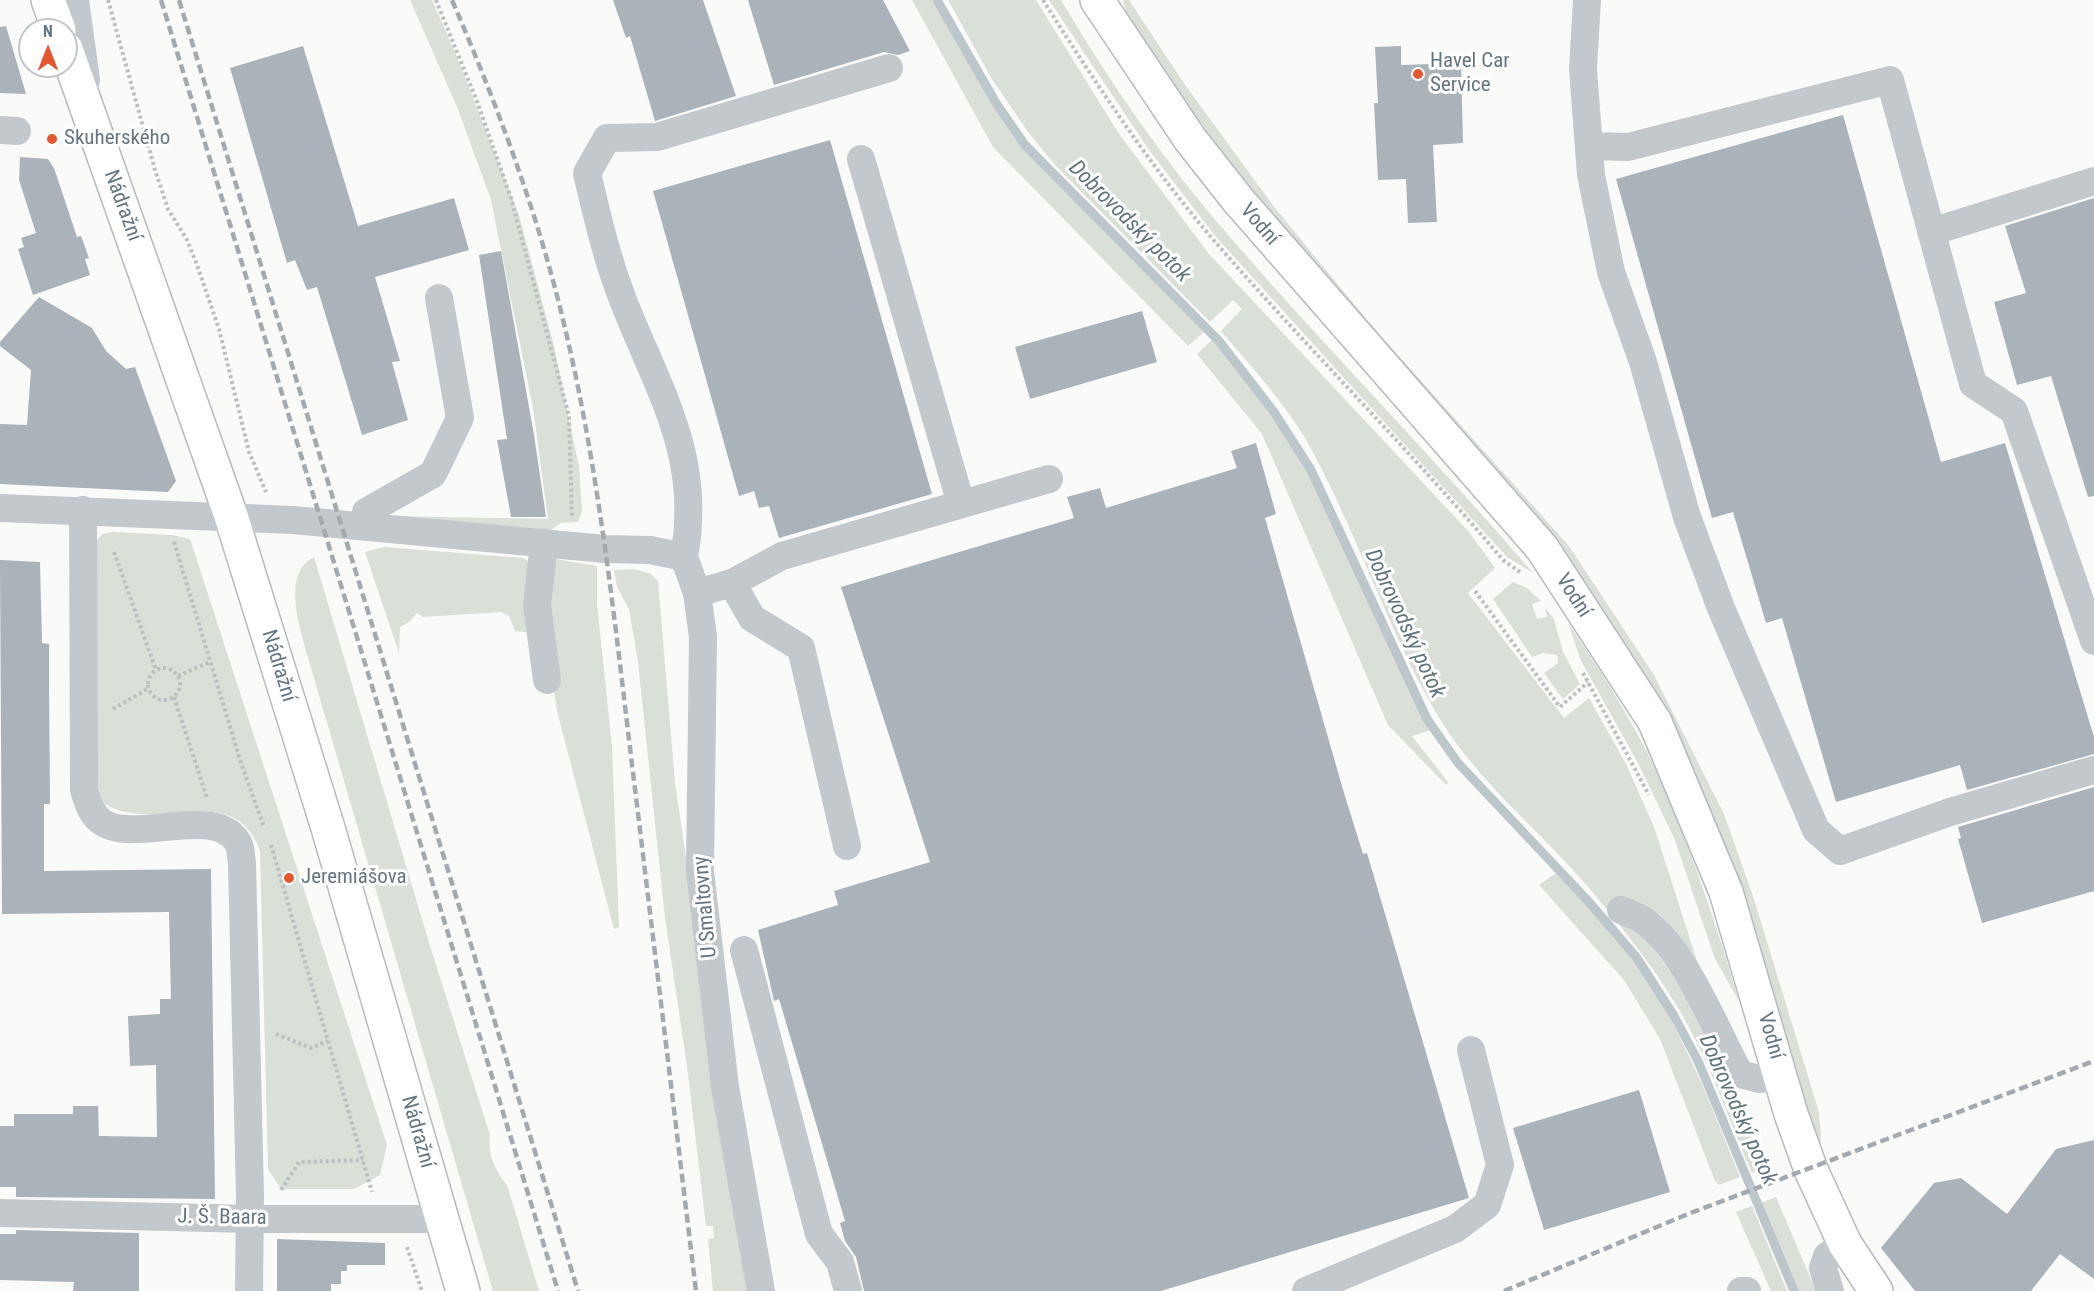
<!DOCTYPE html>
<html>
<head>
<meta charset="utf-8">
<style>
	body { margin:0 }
	#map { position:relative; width:2094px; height:1291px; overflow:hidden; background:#fafaf8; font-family:"Roboto Condensed",sans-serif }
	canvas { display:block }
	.north { position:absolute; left:18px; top:18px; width:60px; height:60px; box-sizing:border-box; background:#fff; border:2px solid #c1c8cd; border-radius:50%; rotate:0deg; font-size:16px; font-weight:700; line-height:24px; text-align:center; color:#657683 }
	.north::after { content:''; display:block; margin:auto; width:21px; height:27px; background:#e4572e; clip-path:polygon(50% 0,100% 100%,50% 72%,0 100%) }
</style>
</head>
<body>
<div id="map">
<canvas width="2094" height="1291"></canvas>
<div class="north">N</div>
</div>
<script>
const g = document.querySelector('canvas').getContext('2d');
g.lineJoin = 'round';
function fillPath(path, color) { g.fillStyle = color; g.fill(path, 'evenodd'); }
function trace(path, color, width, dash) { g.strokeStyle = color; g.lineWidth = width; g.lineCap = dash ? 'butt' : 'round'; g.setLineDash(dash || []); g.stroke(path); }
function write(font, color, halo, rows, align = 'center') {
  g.font = font + ' "Roboto Condensed",sans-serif'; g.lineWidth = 6; g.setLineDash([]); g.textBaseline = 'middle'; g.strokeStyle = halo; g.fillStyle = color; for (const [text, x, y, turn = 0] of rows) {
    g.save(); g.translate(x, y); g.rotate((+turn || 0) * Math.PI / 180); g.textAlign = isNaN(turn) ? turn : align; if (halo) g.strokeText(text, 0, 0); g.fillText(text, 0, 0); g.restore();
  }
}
fillPath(new Path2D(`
	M 410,0 L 432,0 L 455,52 L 519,215 L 554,346 L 579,467 L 582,512 L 578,522 L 561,523 L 548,532 L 389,516 L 548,519 L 533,408 L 491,200 L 458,109 Z
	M 912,0 L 934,0 L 993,105 L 1022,146 L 1205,331 L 1188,346 L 993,147 Z
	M 948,0 L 1036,0 L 1119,134 L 1209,254 L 1469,532 L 1495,568 L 1468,593 L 1564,718 L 1589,698 L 1626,764 L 1654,827 L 1699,967 L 1660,914 L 1642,935 C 1700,1002 1730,1089 1765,1169 L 1752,1173 C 1731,1125 1714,1075 1690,1029 C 1664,980 1629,936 1594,894 C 1543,832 1476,782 1435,711 C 1385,624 1355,526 1305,438 C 1282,400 1250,365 1221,331 L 1242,309 L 1233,300 L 1210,322 L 1055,165 L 1028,132 L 992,79 Z
	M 1049,0 L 1061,0 C 1110,83 1166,164 1229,236 C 1328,351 1435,458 1533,573 L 1507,557 L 1497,546 L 1216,237 L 1149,150 Z
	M 1123,0 L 1129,0 L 1183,82 L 1272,204 L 1320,263 L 1380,335 L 1569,546 L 1654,675 L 1724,814 L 1754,899 L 1818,1109 L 1821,1132 L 1820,1148 C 1767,990 1732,830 1648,684 C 1597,593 1526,517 1459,438 C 1349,308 1237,181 1142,40 L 1127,15 Z
	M 1213,339 L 1271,415 L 1308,471 L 1431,730 L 1412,736 L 1448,782 L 1446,785 L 1388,725 L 1262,434 L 1197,354 Z
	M 113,532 L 172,535 L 190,539 L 387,1145 L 380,1175 L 354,1189 L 281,1189 L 268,1169 L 260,851 C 234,774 146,841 99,799 L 92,715 L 96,542 L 102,534 Z
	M 384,547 L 523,558 L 531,563 L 534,633 L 515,631 L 509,616 L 501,612 L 423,617 L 417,613 L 409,622 L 400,627 L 399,653 L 365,552 Z
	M 314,557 L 430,946 L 490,1135 C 487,1153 495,1171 507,1185 L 539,1291 L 493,1291 L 309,661 C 301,630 280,574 314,557 Z
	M 555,559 L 597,566 L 597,604 L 612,746 L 619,927 L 614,929 L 557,711 L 546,635 Z
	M 634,569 L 651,574 L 658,581 L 675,783 L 750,1291 L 713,1291 L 708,1239 L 714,1238 L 713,1226 L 706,1226 L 687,1066 L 665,918 L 638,662 L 629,609 L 617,587 L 614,570 Z
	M 1513,582 L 1527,588 L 1541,601 L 1532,604 L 1537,619 L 1547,617 L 1545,608 L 1554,619 L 1563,652 L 1580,684 L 1563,699 L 1544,673 L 1558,663 L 1557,655 L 1543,653 L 1532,657 L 1493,599 Z
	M 1568,623 C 1596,664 1624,707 1647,752 C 1685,831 1714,916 1739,1001 L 1715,959 L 1675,840 L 1638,763 L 1581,661 Z
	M 1556,873 C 1581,899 1609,925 1630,955 C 1680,1023 1709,1100 1740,1177 L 1719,1185 L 1715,1181 L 1660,1039 L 1624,980 L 1539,885 Z
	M 1776,1197 L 1816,1291 L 1798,1291 L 1760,1203 Z
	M 1752,1206 L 1787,1291 L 1771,1291 L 1736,1212 Z`), '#dadfd7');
trace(new Path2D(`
	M 937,0 L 996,103 L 1025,145 L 1219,341 L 1274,412 L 1311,470 L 1427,719 L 1458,763 L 1589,902 L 1637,958 L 1674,1016 L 1698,1061 L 1794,1291`), '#bbc7cb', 9);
fillPath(new Path2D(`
	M 613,0 L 703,0 L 736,96 L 655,121 L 630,36 L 626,38 Z
	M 748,0 L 883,0 L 910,51 L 898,55 L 884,52 L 774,85 Z
	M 6,26 L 26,94 L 0,93 L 0,27 Z
	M 303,46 L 358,226 L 454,198 L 469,250 L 375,277 L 400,361 L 392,362 L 408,420 L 362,435 L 317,287 L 307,290 L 295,260 L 287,263 L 230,68 Z
	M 1401,46 L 1401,65 L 1461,63 L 1463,143 L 1433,145 L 1437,222 L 1408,223 L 1406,179 L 1378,180 L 1374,103 L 1378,103 L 1375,47 Z
	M 1843,115 L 1941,462 L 2005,443 L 2094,737 L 2094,754 L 1967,790 L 1960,765 L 1836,802 L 1782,618 L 1766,623 L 1733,512 L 1712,518 L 1616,179 Z
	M 830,140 L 932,494 L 779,538 L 769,506 L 759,508 L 754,491 L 739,496 L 653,191 Z
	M 20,157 L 48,159 L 54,168 L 77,237 L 81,236 L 89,258 L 85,259 L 90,275 L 33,295 L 18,249 L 24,247 L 21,238 L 36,233 L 19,180 Z
	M 2094,198 L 2094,496 L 2088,497 L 2051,376 L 2017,385 L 1994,302 L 2026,293 L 2005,226 Z
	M 501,251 L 534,435 L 546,517 L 511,517 L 497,440 L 507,439 L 479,255 Z
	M 39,297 L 92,328 L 106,351 L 126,369 L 135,367 L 176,481 L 168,492 L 0,484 L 0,424 L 27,425 L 31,370 L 0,346 L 0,342 Z
	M 1142,311 L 1157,362 L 1030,399 L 1015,347 Z
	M 1256,443 L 1276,514 L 1265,518 L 1344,793 L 1363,854 L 1367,853 L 1469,1198 L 1161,1291 L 864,1291 L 856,1257 L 845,1241 L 840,1223 L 845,1221 L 779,999 L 774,1001 L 758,930 L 838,905 L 834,891 L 930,862 L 841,587 L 1074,518 L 1067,497 L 1100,488 L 1106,508 L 1237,468 L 1231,451 Z
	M 0,560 L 40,562 L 42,643 L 49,644 L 49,684 L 50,804 L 44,804 L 44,871 L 211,869 L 215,1199 L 16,1197 L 16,1187 L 0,1187 L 0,1126 L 14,1126 L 14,1114 L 73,1114 L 73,1106 L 98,1106 L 99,1136 L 157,1137 L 156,1065 L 130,1066 L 128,1016 L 160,1014 L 160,999 L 171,999 L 169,912 L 2,914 Z
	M 2094,787 L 2094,891 L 1982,923 L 1958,839 L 1961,838 L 1958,827 Z
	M 1639,1090 L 1670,1192 L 1544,1230 L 1513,1128 Z
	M 2094,1140 L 2094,1279 L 2060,1254 L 2031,1291 L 1915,1291 L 1881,1248 L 1934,1183 L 1961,1178 L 2007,1214 L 2056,1149 Z
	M 16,1230 L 139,1233 L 139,1291 L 73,1291 L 74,1282 L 0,1280 L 0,1234 L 16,1234 Z
	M 277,1239 L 385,1243 L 385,1265 L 347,1265 L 347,1271 L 341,1271 L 341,1284 L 331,1284 L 331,1291 L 277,1291 Z`), '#aab3b9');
const major = new Path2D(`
	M 48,0 L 59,30
	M 1097,0 L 1190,139 L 1238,200 L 1542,548 L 1655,722 L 1726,892 L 1791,1114 L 1811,1170 L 1845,1244 L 1876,1291
	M 66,49 L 231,516 L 328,828 L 463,1291`);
trace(major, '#b5babe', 36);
trace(new Path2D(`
	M 108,0 L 155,170 L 168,209 L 187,240 L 196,262 L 219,329 L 249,452 L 266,492
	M 436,0 L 478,104 L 511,198 L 569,416 L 572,518
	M 1043,0 C 1096,84 1152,169 1217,244 C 1310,351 1411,451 1503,560 L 1520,572
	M 174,542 L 241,763 L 264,827
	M 114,552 L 156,670
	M 1475,591 L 1560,707 L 1588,682
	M148 684a16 16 0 1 1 32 0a16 16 0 1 1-32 0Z
	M 1583,673 L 1649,795
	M 178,676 L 210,662
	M 174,697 L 207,798
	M 113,709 L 149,688
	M 271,845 L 372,1192
	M 276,1034 L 311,1048 L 328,1041
	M 281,1190 L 299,1162 L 363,1160
	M 407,1247 L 422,1291`), '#bbbfc2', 4, [3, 3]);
trace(new Path2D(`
	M 75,0 L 86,80
	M 1587,0 L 1583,69 L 1591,175 L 1611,272 L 1643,362 L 1687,517 L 1721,608 L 1816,830 L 1840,851 L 1950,812 L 2094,770
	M 0,130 L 17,131
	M 1589,146 L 1628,147 L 1890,80 L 1973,384 L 2014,411 L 2094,641
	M 861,159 L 961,504
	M 1931,232 L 2094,181
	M 0,508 L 293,520 L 605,549 L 650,550 L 684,557 L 697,593 L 703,637 L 700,871 L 725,1087 L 761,1291
	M 83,510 L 84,790 C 88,803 91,814 102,822 C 134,845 219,802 239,845 C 241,850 241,858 242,863 L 250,1195 L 249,1291
	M 365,526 L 366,512 L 433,474 L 460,418 L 439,298
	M 544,543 L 537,605 L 547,680
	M 684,557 C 703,456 658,390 623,300 C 607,259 597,216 587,173 L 607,138 L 657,137 L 889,68
	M 732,583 L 752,618 L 801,648 L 847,846
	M 697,593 L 732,583 L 782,556 L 1049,479
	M 1621,910 C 1628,913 1637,916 1643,920 C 1685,949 1715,1029 1740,1074 L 1759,1079 L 1781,1077
	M 744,950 L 819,1234 L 840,1262 L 848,1291
	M 0,1213 L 250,1219 L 443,1219
	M 1306,1291 L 1455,1229 L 1487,1205 L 1500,1165 L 1471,1050
	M 1741,1291 L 1747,1291
	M 1830,1291 L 1823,1268 L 1827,1256 L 1845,1244`), '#c3c8cc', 28);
trace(major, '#fff', 33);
trace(new Path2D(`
	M 161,0 L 558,1291
	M 179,0 L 578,1291
	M 452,0 C 486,79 517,159 542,242 C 596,422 613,612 636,797 C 656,962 676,1126 696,1291
	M 1504,1291 L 1688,1214 L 2094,1061`), '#a2aab0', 4.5, [9, 4.5]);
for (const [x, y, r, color] of [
	[1418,74,6,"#e4572e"],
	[52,139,6,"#e4572e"],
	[289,878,6,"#e4572e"]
]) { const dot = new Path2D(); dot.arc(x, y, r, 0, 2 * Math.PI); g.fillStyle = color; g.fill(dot); trace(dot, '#fff', 2); }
write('21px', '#657683', '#fff', [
	["Havel Car",1430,62],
	["Service",1430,86],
	["Skuherského",64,139],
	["Jeremiášova",301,878]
], 'left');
write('21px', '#657683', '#fff', [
	["Nádražní",122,206,70],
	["Vodní",1259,225,49],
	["Vodní",1573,596,57],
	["Nádražní",278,666,73],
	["U Smaltovny",706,907,-95],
	["Vodní",1770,1036,74],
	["Nádražní",417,1132,74],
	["J. Š. Baara",222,1218,1]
]);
write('italic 22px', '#60757c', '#fff', [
	["Dobrovodský potok",1129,222,45],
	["Dobrovodský potok",1404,624,65],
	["Dobrovodský potok",1737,1110,66]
]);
</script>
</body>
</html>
